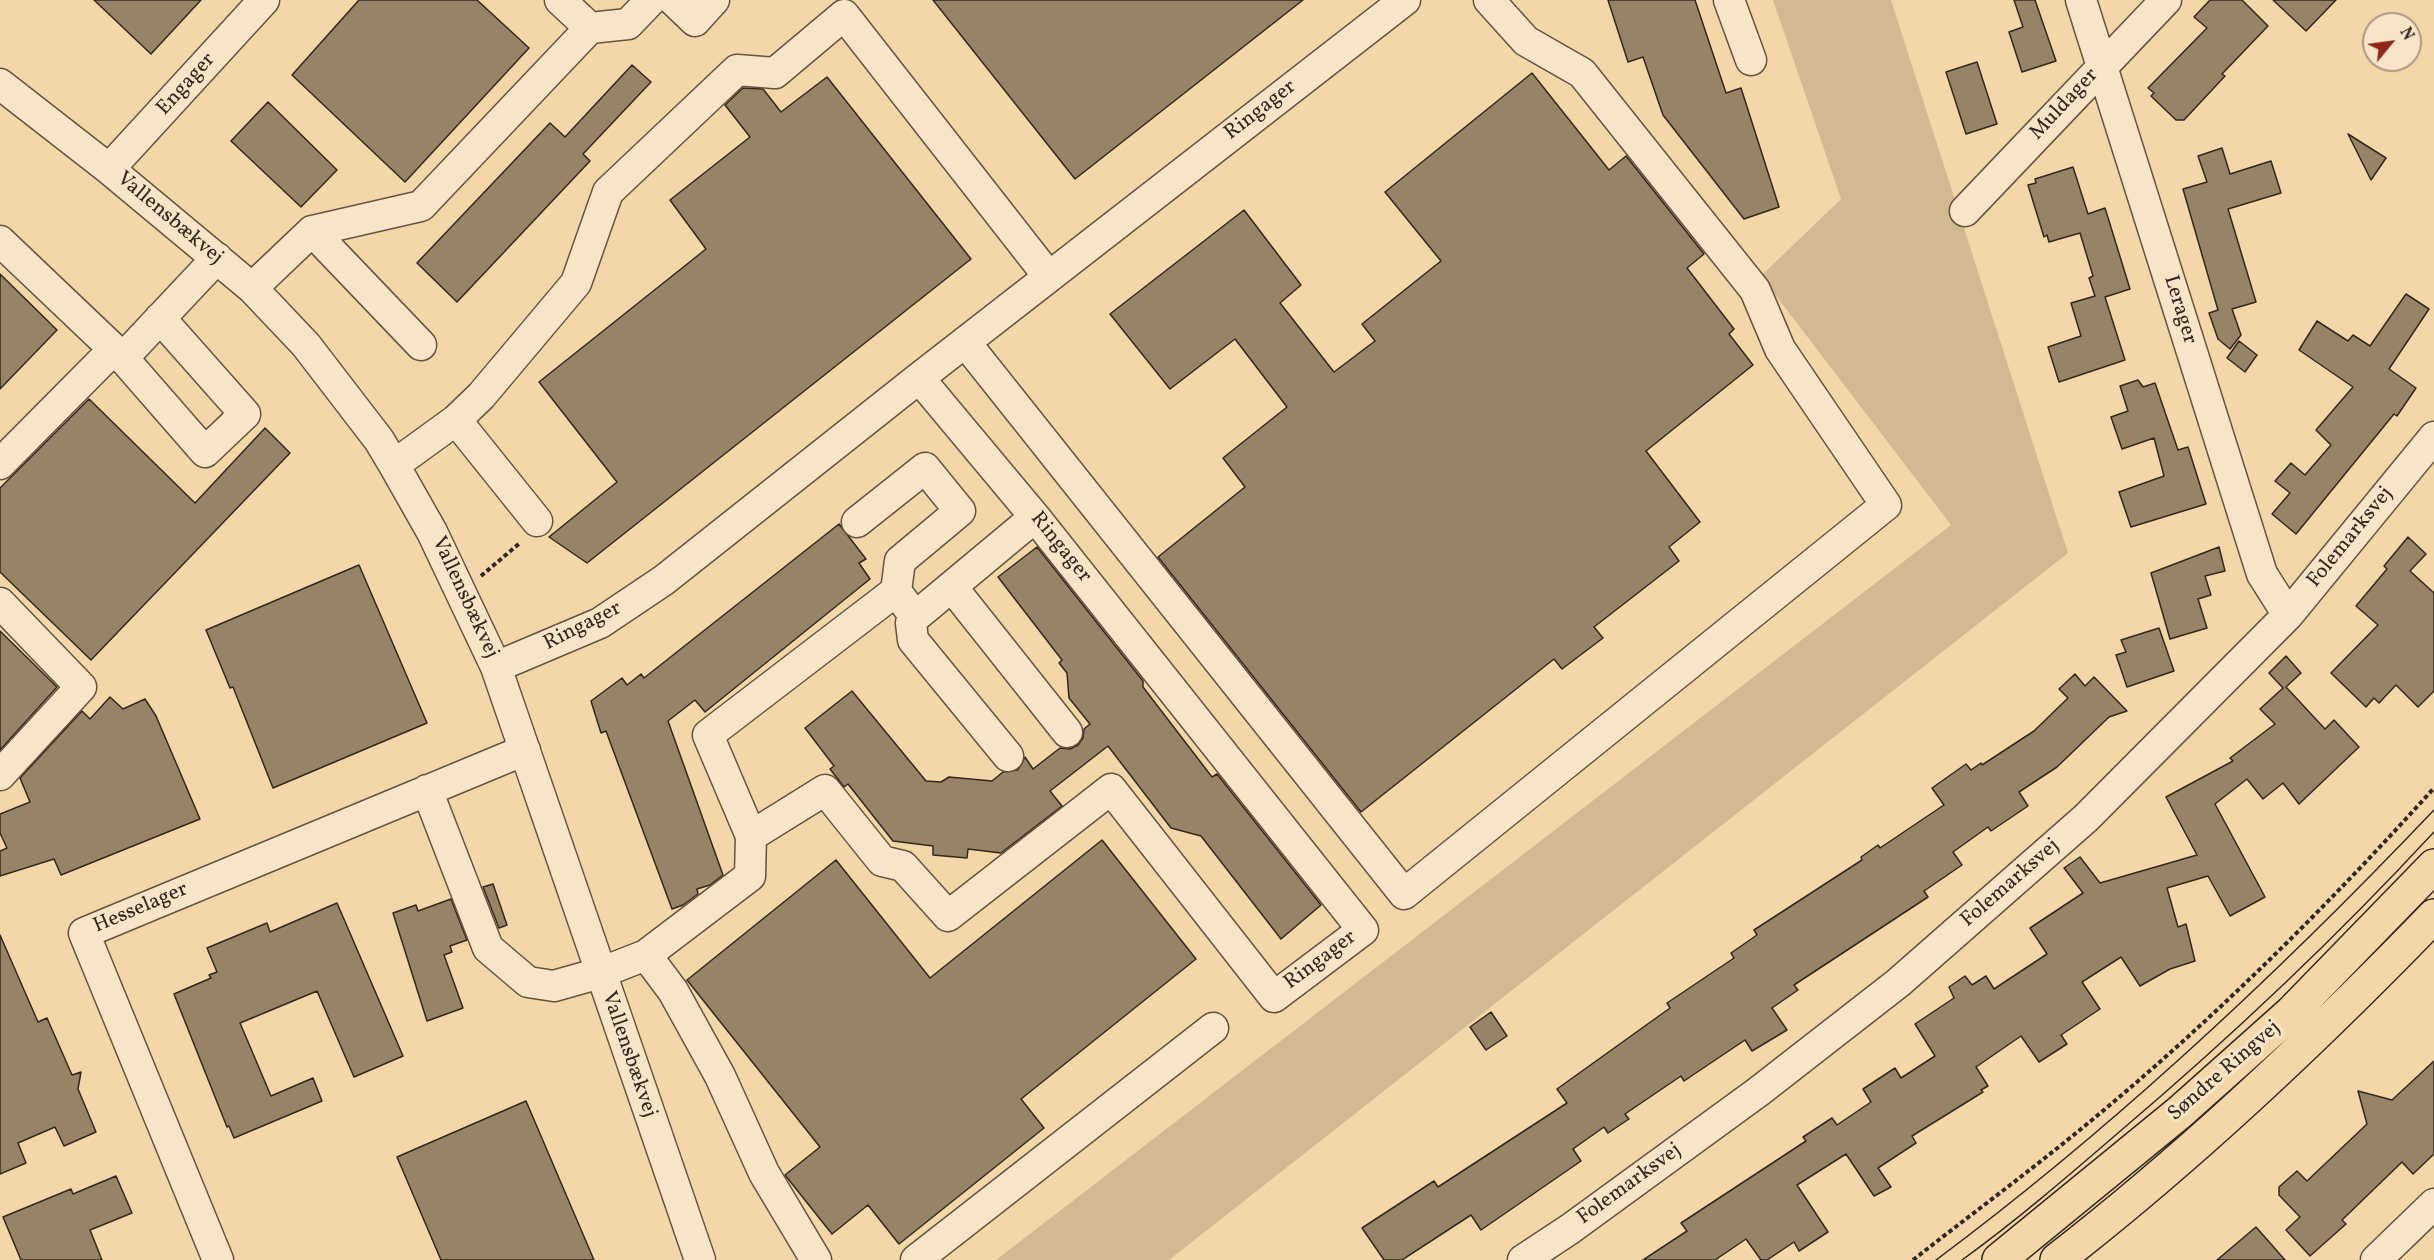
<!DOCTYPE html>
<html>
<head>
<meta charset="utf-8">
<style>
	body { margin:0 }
	#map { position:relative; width:2434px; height:1260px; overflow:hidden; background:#f4d7a9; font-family:Vollkorn,serif }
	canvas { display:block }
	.north { position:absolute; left:2362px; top:12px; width:60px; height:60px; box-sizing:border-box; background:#f8e5c7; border:2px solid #a99983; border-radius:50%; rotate:61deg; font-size:16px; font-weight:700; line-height:24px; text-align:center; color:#33281e }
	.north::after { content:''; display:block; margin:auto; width:21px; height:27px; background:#8f2418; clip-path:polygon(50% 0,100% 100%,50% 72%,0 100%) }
</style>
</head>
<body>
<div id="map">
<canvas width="2434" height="1260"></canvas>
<div class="north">N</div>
</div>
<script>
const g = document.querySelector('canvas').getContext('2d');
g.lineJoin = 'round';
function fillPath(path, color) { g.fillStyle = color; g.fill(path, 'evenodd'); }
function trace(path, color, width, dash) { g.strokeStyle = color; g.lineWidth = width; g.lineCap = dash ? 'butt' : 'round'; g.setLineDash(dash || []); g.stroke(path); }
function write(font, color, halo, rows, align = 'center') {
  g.font = font + ' Vollkorn,serif'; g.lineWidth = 6; g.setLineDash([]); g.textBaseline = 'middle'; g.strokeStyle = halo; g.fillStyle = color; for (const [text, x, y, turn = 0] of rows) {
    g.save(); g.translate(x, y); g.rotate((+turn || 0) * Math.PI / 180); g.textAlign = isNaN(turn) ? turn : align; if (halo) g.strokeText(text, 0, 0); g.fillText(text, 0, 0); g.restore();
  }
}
fillPath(new Path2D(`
	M 1773,0 L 1891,0 L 2068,553 L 1169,1260 L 996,1260 L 1951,525 L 1761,276 L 1841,199 Z`), '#d3b991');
const building = new Path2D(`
	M 94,0 L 201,0 L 151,54 Z
	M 359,0 L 477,0 L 529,48 L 405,182 L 292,75 Z
	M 933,0 L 1303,0 L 1075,179 Z
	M 1608,0 L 1695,0 L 1726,93 L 1741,88 L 1779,207 L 1744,219 L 1663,115 L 1643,57 L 1628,62 Z
	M 2014,0 L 2035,0 L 2056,61 L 2022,72 L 2009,32 L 2023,27 Z
	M 2210,0 L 2242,0 L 2268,26 L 2222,74 L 2225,76 L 2184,120 L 2176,120 L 2151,96 L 2154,93 L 2148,88 L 2207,28 L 2194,17 Z
	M 2273,0 L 2336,0 L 2306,31 Z
	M 1977,62 L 1997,124 L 1966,134 L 1946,72 Z
	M 632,65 L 651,82 L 583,154 L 590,161 L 457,302 L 417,263 L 550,123 L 565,137 Z
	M 1532,73 L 1609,170 L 1626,156 L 1704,254 L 1687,268 L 1734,329 L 1729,334 L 1753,365 L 1646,451 L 1700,522 L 1669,547 L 1679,561 L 1594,627 L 1603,638 L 1562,669 L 1554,659 L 1361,812 L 1158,557 L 1245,487 L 1223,458 L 1287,407 L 1235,339 L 1170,389 L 1110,314 L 1244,210 L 1301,285 L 1280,303 L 1334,372 L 1375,341 L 1362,324 L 1441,261 L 1385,192 Z
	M 827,77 L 971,259 L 587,563 L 549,537 L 617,482 L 539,382 L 706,249 L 670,200 L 750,137 L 725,105 L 743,88 L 763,89 L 781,112 Z
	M 268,102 L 337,170 L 301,207 L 231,141 Z
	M 2348,134 L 2386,158 L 2371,180 Z
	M 2222,148 L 2230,174 L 2271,161 L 2281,193 L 2228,209 L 2256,302 L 2232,309 L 2241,335 L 2230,349 L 2218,339 L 2209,313 L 2218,310 L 2183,189 L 2207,182 L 2198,156 Z
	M 2073,167 L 2088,214 L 2105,208 L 2130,289 L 2105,297 L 2125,360 L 2059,382 L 2048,347 L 2081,336 L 2071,303 L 2095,296 L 2089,278 L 2093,276 L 2080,233 L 2049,242 L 2047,235 L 2044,237 L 2028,185 L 2036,183 L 2035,179 Z
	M 0,274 L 57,330 L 0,389 Z
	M 2406,294 L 2429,309 L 2389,369 L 2416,388 L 2397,416 L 2394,414 L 2296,534 L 2272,514 L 2290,493 L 2275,481 L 2291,463 L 2305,475 L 2331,445 L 2316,430 L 2353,387 L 2299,350 L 2317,321 L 2348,341 L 2353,335 L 2370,346 Z
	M 2239,341 L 2257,355 L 2245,372 L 2227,358 Z
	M 2138,380 L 2143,387 L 2155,383 L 2178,450 L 2188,447 L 2206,504 L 2131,527 L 2119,492 L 2164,476 L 2154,438 L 2122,449 L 2111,417 L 2128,411 L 2120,386 Z
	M 89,399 L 195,503 L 265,428 L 290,453 L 91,660 L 0,572 L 0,488 Z
	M 839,524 L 866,559 L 859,563 L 870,579 L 705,712 L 695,700 L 668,721 L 723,875 L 710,885 L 697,889 L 698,894 L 683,905 L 672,909 L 606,731 L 601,733 L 591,701 L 622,678 L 627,685 L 641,674 L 644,678 Z
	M 2408,537 L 2426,554 L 2410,571 L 2434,593 L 2434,691 L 2418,707 L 2396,685 L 2379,703 L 2374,698 L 2366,707 L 2331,673 L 2378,625 L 2356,606 L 2387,569 L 2384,566 Z
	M 1037,547 L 1143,681 L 1143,687 L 1212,777 L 1217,774 L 1321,905 L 1281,939 L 1201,836 L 1171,828 L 1108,746 L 1050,791 L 1062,806 L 1001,853 L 968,849 L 967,858 L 933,855 L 933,846 L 893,841 L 848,784 L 844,787 L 830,769 L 834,766 L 805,728 L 852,691 L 926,781 L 941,782 L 949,777 L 992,781 L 1003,772 L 1018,770 L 1025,757 L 1033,769 L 1060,748 L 1070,749 L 1078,745 L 1083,738 L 1084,729 L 1090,724 L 1069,698 L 1067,673 L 1059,663 L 1062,660 L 998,577 Z
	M 2219,547 L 2225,571 L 2205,576 L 2211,595 L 2198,599 L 2207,628 L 2170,639 L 2151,573 Z
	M 359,565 L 427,723 L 273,788 L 233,687 L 230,688 L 206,630 Z
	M 2159,628 L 2174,671 L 2127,687 L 2116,655 L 2126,652 L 2121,640 Z
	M 0,631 L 57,687 L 0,750 Z
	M 2286,656 L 2301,673 L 2286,687 L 2325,729 L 2334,720 L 2359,747 L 2299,804 L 2283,783 L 2263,799 L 2247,779 L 2215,804 L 2265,897 L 2230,916 L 2208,876 L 2167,888 L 2178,927 L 2186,924 L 2195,961 L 2170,969 L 2140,986 L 2121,957 L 2082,982 L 2100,1009 L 2061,1035 L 2067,1044 L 2039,1062 L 2021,1036 L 1976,1067 L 1988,1086 L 1981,1090 L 1983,1092 L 1912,1136 L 1916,1143 L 1878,1168 L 1891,1187 L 1874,1196 L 1846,1154 L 1797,1185 L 1828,1232 L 1799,1251 L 1794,1242 L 1767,1260 L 1761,1260 L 1746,1239 L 1715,1260 L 1643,1260 L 1687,1231 L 1681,1223 L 1806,1141 L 1803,1137 L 1832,1118 L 1837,1125 L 1871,1102 L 1863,1089 L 1895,1068 L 1901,1078 L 1935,1056 L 1915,1024 L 1954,998 L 1949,987 L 1965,976 L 1972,985 L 1986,976 L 1994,989 L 2047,954 L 2030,928 L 2083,893 L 2064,868 L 2080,857 L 2100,883 L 2197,855 L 2166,797 L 2233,761 L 2230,758 L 2275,724 L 2260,709 L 2283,688 L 2269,673 Z
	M 2075,674 L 2085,686 L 2094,677 L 2127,711 L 2109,717 L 2057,767 L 2019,792 L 2028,806 L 1991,831 L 1988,827 L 1953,852 L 1962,865 L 1924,891 L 1928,897 L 1794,985 L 1798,990 L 1772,1008 L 1787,1030 L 1752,1051 L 1745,1040 L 1684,1081 L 1681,1076 L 1625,1114 L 1629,1119 L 1608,1133 L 1604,1127 L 1573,1149 L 1581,1161 L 1481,1230 L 1471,1215 L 1402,1260 L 1384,1260 L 1362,1228 L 1434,1181 L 1438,1187 L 1567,1103 L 1557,1089 L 1670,1008 L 1667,1003 L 1734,958 L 1731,953 L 1757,935 L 1754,930 L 1862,860 L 1861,857 L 1878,845 L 1880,848 L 1944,805 L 1932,788 L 1966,764 L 1971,770 L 1981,763 L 1982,765 L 2034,731 L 2068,698 L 2059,689 Z
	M 110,697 L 123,709 L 145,699 L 156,716 L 200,819 L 61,875 L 54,859 L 0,876 L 0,851 L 7,848 L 0,833 L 0,814 L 30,802 L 20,778 L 82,711 L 90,719 Z
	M 1102,840 L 1196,959 L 1021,1099 L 1044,1128 L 899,1244 L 868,1205 L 832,1234 L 785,1175 L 820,1147 L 687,980 L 836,860 L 930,978 Z
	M 493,884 L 507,925 L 499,928 L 483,887 Z
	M 451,899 L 467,940 L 450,946 L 452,952 L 444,955 L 463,1008 L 427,1021 L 393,913 L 416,905 L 418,911 Z
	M 337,903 L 403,1056 L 354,1077 L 317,991 L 240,1023 L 271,1096 L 313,1078 L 322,1101 L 234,1138 L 229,1126 L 227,1127 L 174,994 L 211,978 L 209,975 L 217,972 L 207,948 L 267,923 L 270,932 Z
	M 0,935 L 38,1022 L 47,1018 L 72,1075 L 81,1072 L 78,1089 L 96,1132 L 64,1146 L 55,1127 L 18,1143 L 26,1163 L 0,1174 Z
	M 1491,1012 L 1507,1036 L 1486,1050 L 1470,1027 Z
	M 2434,1061 L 2434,1154 L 2413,1174 L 2402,1162 L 2342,1220 L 2346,1224 L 2310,1256 L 2286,1230 L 2300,1217 L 2279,1195 L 2279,1187 L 2297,1171 L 2307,1181 L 2367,1124 L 2358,1091 L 2392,1100 Z
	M 526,1101 L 594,1260 L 441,1260 L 397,1157 Z
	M 116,1176 L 132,1213 L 90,1230 L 102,1260 L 21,1260 L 3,1217 L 71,1189 L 73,1194 Z
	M 2256,1227 L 2285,1260 L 2217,1260 Z`);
fillPath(building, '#978366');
trace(building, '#33281e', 1.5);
const minor = new Path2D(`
	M 673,0 L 695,21 L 714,0
	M 1729,0 L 1751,60
	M 2081,0 L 2262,574 L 2288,615
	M 590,28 L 628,24 L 651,0
	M 0,84 L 109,169 L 252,288 L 306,345 L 379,440 L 394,465 L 432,532 L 496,667 L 700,1260
	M 109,169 L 264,0
	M 1965,211 L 2166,0
	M 312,231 L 421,345
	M 0,241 L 123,358 L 217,258
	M 252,288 L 312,231 L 421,206 L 590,28 L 560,0
	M 965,342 L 1404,894 L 1886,505 L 1780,349 L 1755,290 L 1582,73 L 1526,41 L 1489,0
	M 123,358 L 205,452 L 245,414 L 160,318
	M 456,420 L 537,521
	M 0,464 L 114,349
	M 394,465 L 456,420 L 481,396 L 576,283 L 608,192 L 737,70 L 775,73 L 844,15 L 1049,277
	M 857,522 L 925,468 L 960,511 L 900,561 L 896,591
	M 952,587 L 1067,732
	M 0,603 L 81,687 L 0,775
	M 915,617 L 911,623 L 913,640 L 1008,756
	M 496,667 L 600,623 L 664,580 L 919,378 L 1405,0
	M 427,790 L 488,948 L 528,982 L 554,986 L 600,973 L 646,955 L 750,876 L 751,836 L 708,735 L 896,591 L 915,617 L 1035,517
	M 751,836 L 825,790 L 882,861 L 903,866 L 948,916 L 1111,789 L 1274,997 L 1363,930 L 1035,517 L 919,378
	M 646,955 L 673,991 L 720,1076 L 764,1173 L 816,1260
	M 218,1260 L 84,933 L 525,750
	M 916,1260 L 1213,1028
	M 1523,1260 L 1570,1229 L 1758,1092 L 1898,983 L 2086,818 L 2288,615 L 2434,437
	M 2376,1260 L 2434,1204`);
const major = new Path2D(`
	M 1999,1260 L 2180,1112 L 2291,1013 L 2434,866
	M 2057,1260 C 2191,1156 2316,1038 2434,916`);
trace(minor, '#635441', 33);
trace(major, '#33281e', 36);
trace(new Path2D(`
	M 481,576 L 521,542
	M 1913,1260 C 1969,1216 2026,1174 2081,1129 C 2207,1026 2325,909 2434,788`), '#33281e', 4, [4.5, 3]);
trace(minor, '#f8e5c7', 30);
trace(major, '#f4d7a9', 33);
trace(new Path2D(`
	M 1936,1260 C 2116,1126 2280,972 2434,810
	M 1962,1260 C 2016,1221 2067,1177 2118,1133 C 2229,1039 2335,939 2434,832`), '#33281e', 1.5);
write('21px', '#33281e', '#f8e5c7', [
	["Engager",187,85,-48],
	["Muldager",2065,105,-47],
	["Ringager",1261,111,-38],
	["Vallensbækvej",169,219,40],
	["Lerager",2179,310,73],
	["Folemarksvej",2351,538,-51],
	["Ringager",1060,548,51],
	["Vallensbækvej",464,598,65],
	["Ringager",583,627,-27],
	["Folemarksvej",2011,884,-41],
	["Hesselager",141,909,-23],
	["Ringager",1321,961,-37],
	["Vallensbækvej",628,1055,71],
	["Søndre Ringvej",2225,1072,-41],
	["Folemarksvej",1630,1185,-36]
]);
</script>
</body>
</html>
